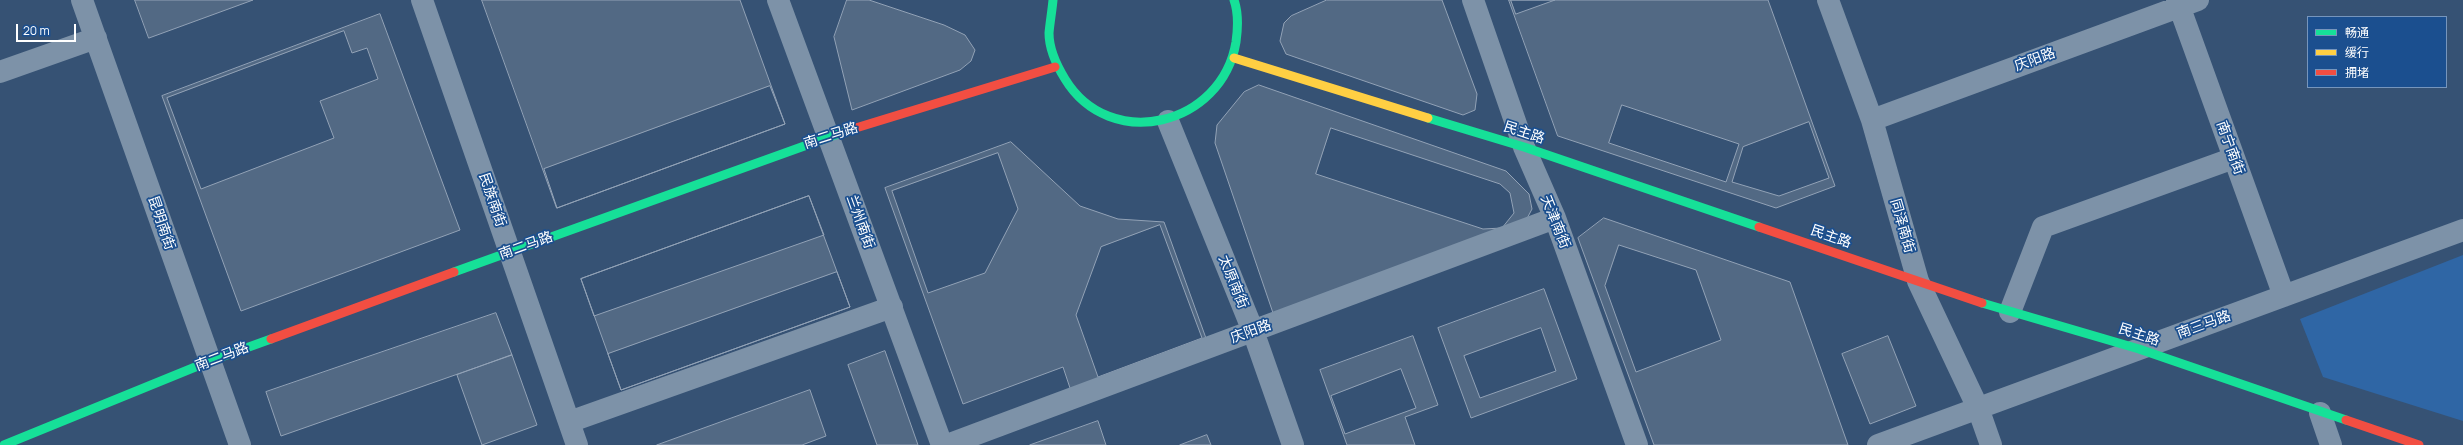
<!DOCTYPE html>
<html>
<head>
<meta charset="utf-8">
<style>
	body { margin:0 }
	#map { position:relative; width:2463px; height:445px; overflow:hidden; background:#365274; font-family:Manrope,"Noto Sans SC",sans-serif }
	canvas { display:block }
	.legend { position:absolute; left:2307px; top:16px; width:140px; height:72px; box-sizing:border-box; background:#1b4f8f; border:1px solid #7695bc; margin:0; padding:5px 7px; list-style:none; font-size:12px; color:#fff }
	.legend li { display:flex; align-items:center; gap:8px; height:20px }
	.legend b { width:20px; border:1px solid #7695bc }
	.scale { position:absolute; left:16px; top:24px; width:60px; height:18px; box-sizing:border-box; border:2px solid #fff; border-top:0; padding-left:5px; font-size:12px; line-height:14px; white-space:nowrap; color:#fff; -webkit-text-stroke:3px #1b4f8f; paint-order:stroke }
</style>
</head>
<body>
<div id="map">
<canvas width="2463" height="445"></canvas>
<ul class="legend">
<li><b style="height:5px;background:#16e098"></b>畅通</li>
<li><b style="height:5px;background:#ffcf43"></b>缓行</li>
<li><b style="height:5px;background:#f24e42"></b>拥堵</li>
</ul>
<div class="scale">20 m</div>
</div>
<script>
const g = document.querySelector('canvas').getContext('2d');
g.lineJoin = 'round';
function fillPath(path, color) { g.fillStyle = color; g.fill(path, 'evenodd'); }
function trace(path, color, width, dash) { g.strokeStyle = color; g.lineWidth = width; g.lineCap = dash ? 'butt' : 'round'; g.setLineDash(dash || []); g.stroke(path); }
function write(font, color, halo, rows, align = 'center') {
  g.font = font + ' Manrope,"Noto Sans SC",sans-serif'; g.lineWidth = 3.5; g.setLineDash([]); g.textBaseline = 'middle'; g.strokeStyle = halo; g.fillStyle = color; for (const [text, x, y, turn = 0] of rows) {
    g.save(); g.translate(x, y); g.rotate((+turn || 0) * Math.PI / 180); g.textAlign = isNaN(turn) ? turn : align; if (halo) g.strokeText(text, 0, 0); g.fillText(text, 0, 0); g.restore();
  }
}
fillPath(new Path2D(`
	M 2463,255 L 2463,421 L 2323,377 L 2300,319 Z`), '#2f66a5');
const building = new Path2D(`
	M 135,0 L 253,0 L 149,38 Z
	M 482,0 L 740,0 L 785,124 L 557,208 Z
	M 847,0 L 869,0 L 944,25 L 965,35 L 975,50 L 971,61 L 960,70 L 852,110 L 834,37 Z
	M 1327,0 L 1442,0 L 1477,94 L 1475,110 L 1463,115 L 1286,54 L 1280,41 L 1284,23 L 1291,16 Z
	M 1509,0 L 1768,0 L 1835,186 L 1776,208 L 1558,136 Z
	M 1511,0 L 1555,0 L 1516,14 Z
	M 380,14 L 460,230 L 241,311 L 162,96 Z
	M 344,31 L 352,53 L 367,48 L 378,79 L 320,101 L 334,138 L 201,189 L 167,98 Z
	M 1259,85 L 1506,171 L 1529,194 L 1532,209 L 1523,226 L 1273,313 L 1215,143 L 1217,125 L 1244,92 Z
	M 770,86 L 785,124 L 557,208 L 544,169 Z
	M 1622,105 L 1739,144 L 1726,182 L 1609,143 Z
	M 1809,122 L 1829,178 L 1779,196 L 1732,182 L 1743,147 Z
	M 1331,128 L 1500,184 L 1510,193 L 1514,213 L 1502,228 L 1483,229 L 1316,174 Z
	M 1011,142 L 1080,206 L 1118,219 L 1164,222 L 1207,341 L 1071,391 L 1063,367 L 963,404 L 885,188 Z
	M 998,153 L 1018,209 L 985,273 L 928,293 L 892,191 Z
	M 809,196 L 824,235 L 594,316 L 581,279 Z
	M 809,196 L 850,307 L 621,390 L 581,279 Z
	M 1604,218 L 1790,282 L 1848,445 L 1654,445 L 1578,238 Z
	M 1160,225 L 1202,338 L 1098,377 L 1076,315 L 1101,247 Z
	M 1619,245 L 1696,270 L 1721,340 L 1636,372 L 1605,286 Z
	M 837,272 L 850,307 L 621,390 L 608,354 Z
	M 1544,289 L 1577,379 L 1471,418 L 1438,328 Z
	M 496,313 L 512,355 L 281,436 L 266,392 Z
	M 1541,328 L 1556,371 L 1480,398 L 1464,356 Z
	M 1413,336 L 1438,405 L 1405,417 L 1415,445 L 1347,445 L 1320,370 Z
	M 1888,336 L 1916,406 L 1870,424 L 1842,354 Z
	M 885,351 L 918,445 L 877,445 L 848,365 Z
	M 512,355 L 537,425 L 482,445 L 457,375 Z
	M 1401,369 L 1416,408 L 1345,434 L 1331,396 Z
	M 810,390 L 826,436 L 802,445 L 657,445 Z
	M 1098,421 L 1106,445 L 1030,445 Z
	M 1207,435 L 1211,445 L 1180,445 Z`);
fillPath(building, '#526984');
trace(building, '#92a2b6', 1);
trace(new Path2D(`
	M 82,0 L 240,445
	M 422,0 L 577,445
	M 778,0 L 942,445
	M 1473,0 L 1524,147 L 1555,218 L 1637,445
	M 1828,0 L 1872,120 L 1918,281 L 1978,408 L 1991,445
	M 2177,0 L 2284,296
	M 0,72 L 96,38
	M 1872,120 L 2198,0
	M 1168,121 L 1253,331 L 1293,445
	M 2010,312 L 2043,227 L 2234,158
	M 2320,413 L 2331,445
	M 569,422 L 892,307
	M 947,445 L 1555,218
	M 1878,445 L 2463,230`), '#7d92a8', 22);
trace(new Path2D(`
	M 1053,0 C 1052,11 1050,22 1049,33 C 1049,49 1057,66 1065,79 C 1110,153 1222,126 1236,42 C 1238,28 1239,14 1234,0
	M 1428,118 L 1524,147 L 1759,227
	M 454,272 L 846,131
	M 1982,303 L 2139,349 L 2346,420
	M 4,445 L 210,361 L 271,339`), '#16e098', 9);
trace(new Path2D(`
	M 1234,58 L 1428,118`), '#ffcf43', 9);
trace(new Path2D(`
	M 846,131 L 1055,67
	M 1759,227 L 1982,303
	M 271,339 L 454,272
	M 2346,420 L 2419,445`), '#f24e42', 9);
write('14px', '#fff', '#1b4f8f', [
	["庆阳路",2035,60,-20],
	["民主路",1524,133,18],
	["南二马路",831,136,-18],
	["南宁南街",2230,148,70],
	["民族南街",492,200,71],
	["兰州南街",860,222,70],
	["天津南街",1555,222,68],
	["昆明南街",161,223,71],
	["同泽南街",1902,226,74],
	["民主路",1831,237,19],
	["南二马路",526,246,-20],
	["太原南街",1233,282,68],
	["南三马路",2204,325,-20],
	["庆阳路",1251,332,-20],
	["民主路",2139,335,18],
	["南二马路",222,357,-21]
]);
</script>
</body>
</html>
